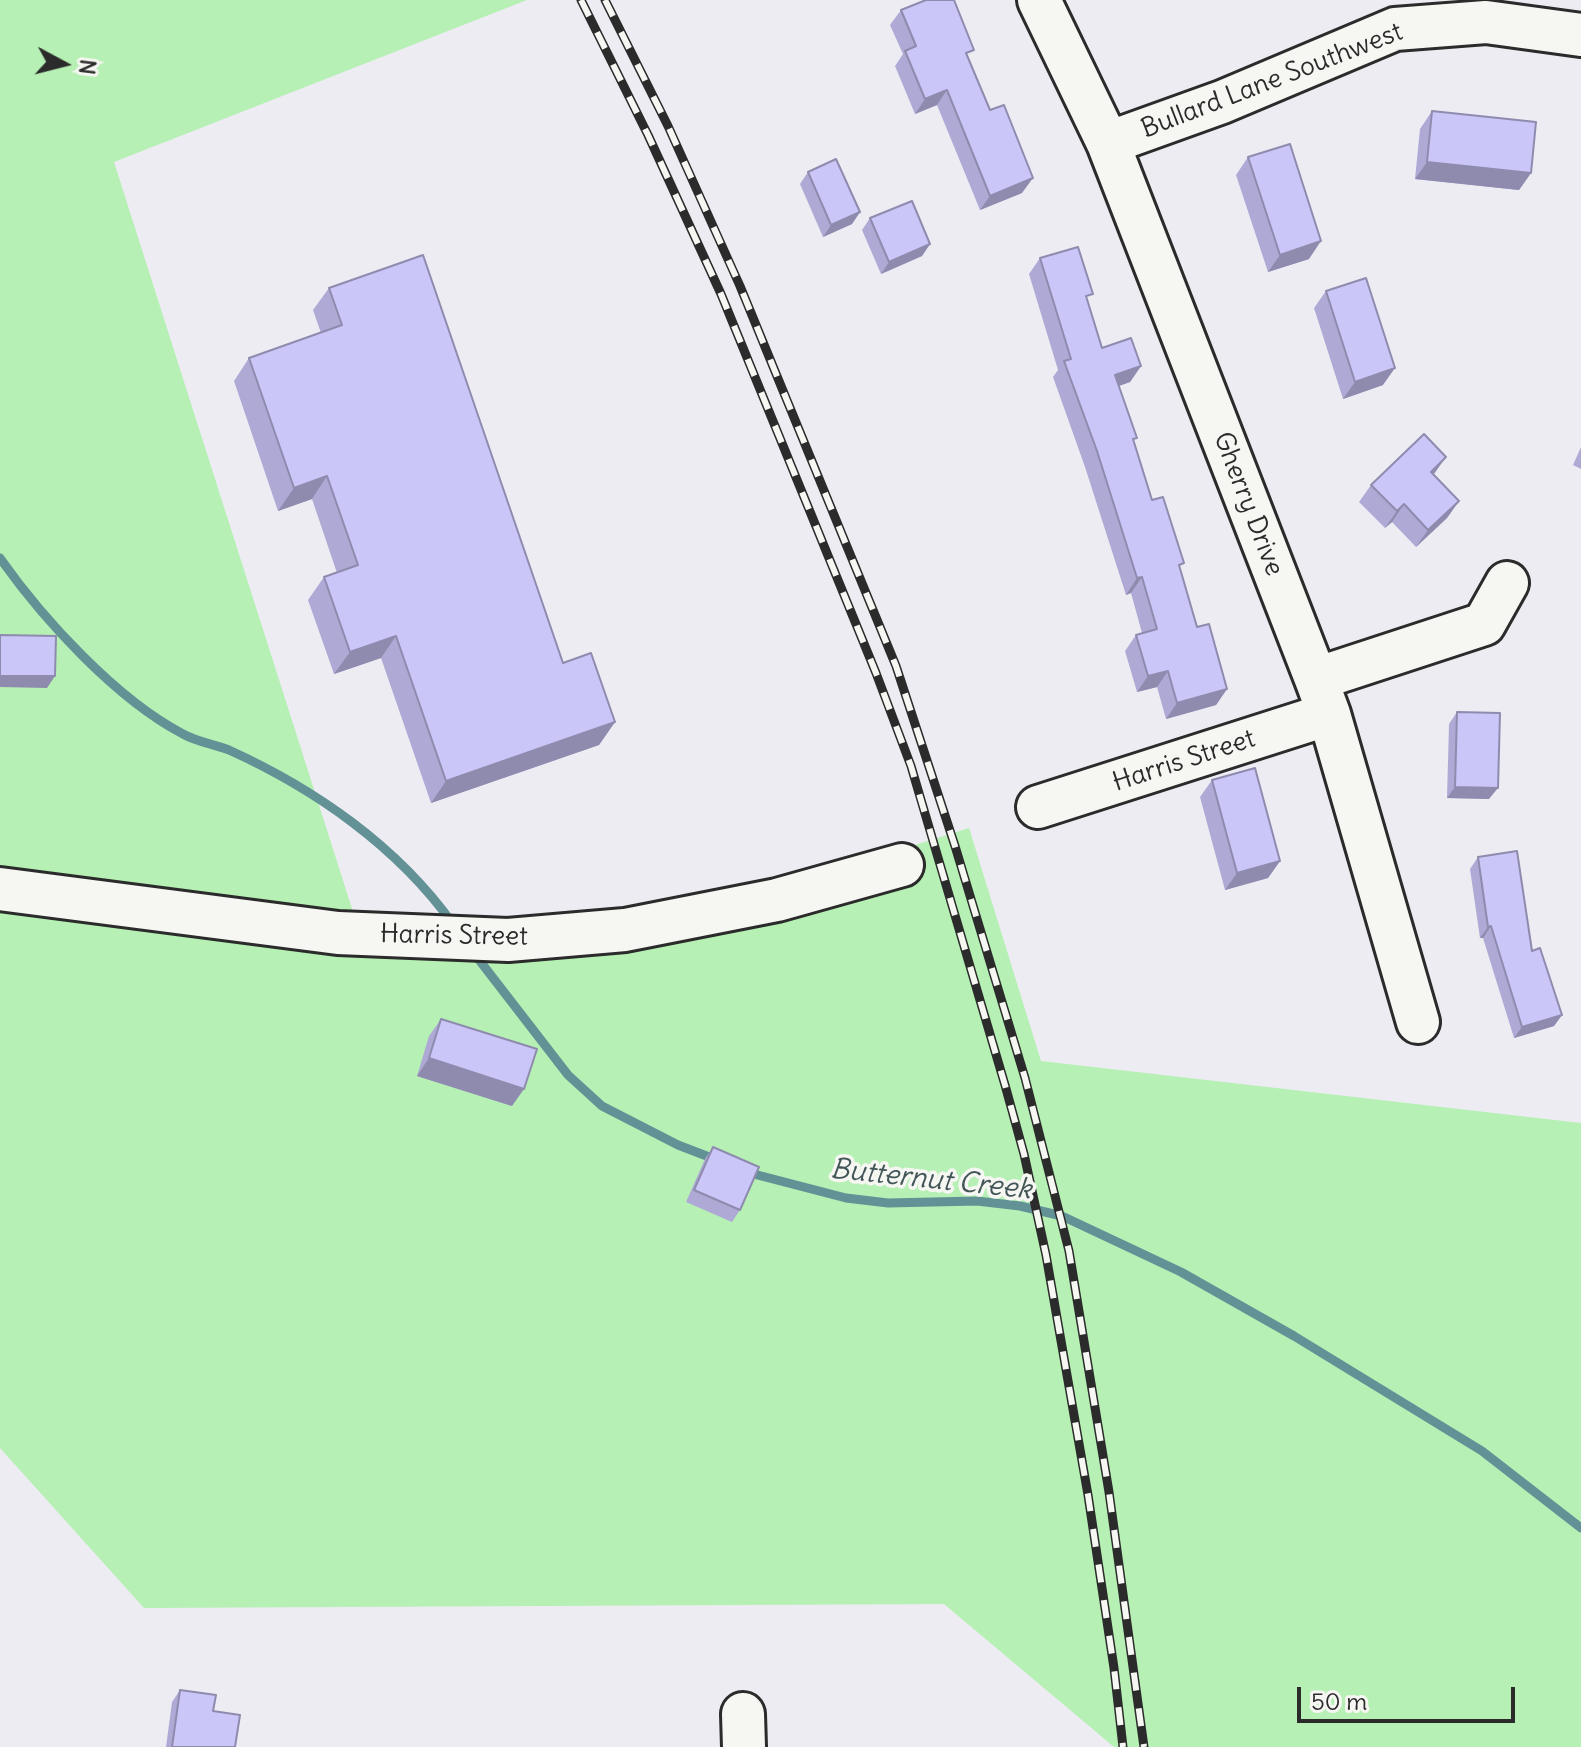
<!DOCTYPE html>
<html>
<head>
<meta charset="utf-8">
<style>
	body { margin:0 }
	#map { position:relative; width:1581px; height:1747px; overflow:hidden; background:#edecf3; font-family:Delius,sans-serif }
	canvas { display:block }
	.north { position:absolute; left:24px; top:24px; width:80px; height:80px; -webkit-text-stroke:6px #f6f6f2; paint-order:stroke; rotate:97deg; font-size:22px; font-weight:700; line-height:32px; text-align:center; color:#2b2b2b }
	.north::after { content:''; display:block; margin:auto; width:28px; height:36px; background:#2b2b2b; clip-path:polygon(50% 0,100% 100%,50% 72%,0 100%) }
	.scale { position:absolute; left:1297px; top:1687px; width:218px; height:36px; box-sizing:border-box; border:4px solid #2b2b2b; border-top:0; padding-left:10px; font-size:24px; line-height:28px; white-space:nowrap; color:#2b2b2b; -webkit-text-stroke:6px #f6f6f2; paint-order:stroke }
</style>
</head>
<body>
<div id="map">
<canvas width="1581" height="1747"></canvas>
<div class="north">N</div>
<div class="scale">50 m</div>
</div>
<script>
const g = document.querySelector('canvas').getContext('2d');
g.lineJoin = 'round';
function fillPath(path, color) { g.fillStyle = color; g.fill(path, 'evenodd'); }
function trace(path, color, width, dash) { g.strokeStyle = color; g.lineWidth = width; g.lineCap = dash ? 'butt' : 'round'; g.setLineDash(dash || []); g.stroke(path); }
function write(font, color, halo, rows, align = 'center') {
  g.font = font + ' Delius,sans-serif'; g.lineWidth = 7; g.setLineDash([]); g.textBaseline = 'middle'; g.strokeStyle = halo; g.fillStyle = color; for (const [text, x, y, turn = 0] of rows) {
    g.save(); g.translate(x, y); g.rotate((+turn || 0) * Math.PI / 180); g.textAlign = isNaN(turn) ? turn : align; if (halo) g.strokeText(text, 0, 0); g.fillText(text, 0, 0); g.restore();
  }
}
fillPath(new Path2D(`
	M 0,0 L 527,0 L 114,162 L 362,940 L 720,906 L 969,828 L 1041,1061 L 1581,1123 L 1581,1747 L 1114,1747 L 944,1604 L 144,1608 L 0,1448 Z`), '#b6f0b4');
trace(new Path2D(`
	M 0,558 C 43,619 116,699 183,734 C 197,742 214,744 229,750 C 315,789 397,846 453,924
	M 473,952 L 568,1075 L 602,1106 L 678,1145 L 717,1160
	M 746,1172 L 846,1198 L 888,1203 L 977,1201 L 1020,1206 L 1062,1216 L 1181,1272 L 1294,1336 L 1482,1451 L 1581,1528`), '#629296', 9);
const minor = new Path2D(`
	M 1039,0 L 1108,143 L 1316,679 L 1329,714 L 1418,1022
	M 1108,143 L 1222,102 L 1395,29 L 1486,22 L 1581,35
	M 1316,679 L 1484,624 L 1507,583
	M 1038,807 L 1329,714
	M 0,889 L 338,933 L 508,940 L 625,930 L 777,900 L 902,865
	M 743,1714 L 744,1747`);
trace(minor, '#2b2b2b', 48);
trace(minor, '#f6f6f2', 42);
const rail = new Path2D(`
	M 581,0 L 648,135 L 721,294 L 876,673 L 911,766 L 1005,1085 L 1024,1154 L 1046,1255 L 1088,1495 L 1114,1668 L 1123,1747
	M 605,0 L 668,126 L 740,286 L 896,666 L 955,846 L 1025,1078 L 1069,1251 L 1109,1492 L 1144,1747`);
trace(rail, '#2b2b2b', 9);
trace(rail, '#f6f6f2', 6, [18]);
fillPath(new Path2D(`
	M 901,10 L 968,58 L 1022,193 L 980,210 L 937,105 L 915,114 L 895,66 L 903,54 L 890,25 Z
	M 1432,111 L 1531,173 L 1519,190 L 1415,179 L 1420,129 Z
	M 1248,157 L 1309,259 L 1268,272 L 1236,175 Z
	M 808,172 L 860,212 L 852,224 L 823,237 L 800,184 Z
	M 870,218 L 930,244 L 922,256 L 881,274 L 862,230 Z
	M 1040,258 L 1087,302 L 1102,348 L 1141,366 L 1130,382 L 1119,386 L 1134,442 L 1152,500 L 1180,568 L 1197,627 L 1227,689 L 1216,705 L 1166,719 L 1157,687 L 1137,692 L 1125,651 L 1136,635 L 1142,633 L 1131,593 L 1126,595 L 1085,467 L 1053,377 L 1058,370 L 1029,274 Z
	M 329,288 L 563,663 L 615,722 L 599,745 L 431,803 L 381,658 L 334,674 L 308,600 L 324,577 L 337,573 L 312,499 L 278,511 L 234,381 L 249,358 L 321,333 L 313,310 Z
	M 1326,291 L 1383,385 L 1343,399 L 1314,308 Z
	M 1581,447 L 1581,469 L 1573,465 Z
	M 1434,475 L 1459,501 L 1447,518 L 1416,547 L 1392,522 L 1385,528 L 1359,502 L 1371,485 Z
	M 1457,712 L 1489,799 L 1447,798 L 1449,724 Z
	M 1212,780 L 1280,861 L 1268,878 L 1225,890 L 1200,797 Z
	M 1478,857 L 1532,951 L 1562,1015 L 1554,1026 L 1514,1038 L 1483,938 L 1480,938 L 1470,869 Z
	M 441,1019 L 512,1106 L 417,1076 L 429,1036 Z
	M 713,1147 L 740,1210 L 732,1222 L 686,1202 L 705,1159 Z
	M 180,1690 L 213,1711 L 235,1747 L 166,1747 L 172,1702 Z`), '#afaad5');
fillPath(new Path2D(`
	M 947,90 L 937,105 L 915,114 L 925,99 Z
	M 1427,162 L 1531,173 L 1519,190 L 1415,179 Z
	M 1033,178 L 1022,193 L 980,210 L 990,196 Z
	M 860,212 L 852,224 L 823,237 L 831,225 Z
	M 1321,241 L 1309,259 L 1268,272 L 1280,255 Z
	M 930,244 L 922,256 L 881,274 L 889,262 Z
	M 1141,366 L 1130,382 L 1104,391 L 1115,375 Z
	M 1395,368 L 1383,385 L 1343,399 L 1355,382 Z
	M 1446,457 L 1434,474 L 1431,472 Z
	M 327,476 L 312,499 L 278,511 L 294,488 Z
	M 1459,501 L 1447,518 L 1416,547 L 1428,530 Z
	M 1404,504 L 1392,522 L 1385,528 L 1397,511 Z
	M 1142,577 L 1131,593 L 1126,595 L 1137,578 Z
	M 396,636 L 381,658 L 334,674 L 350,652 Z
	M 1168,671 L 1157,687 L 1137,692 L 1148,676 Z
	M 0,676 L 55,676 L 47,688 L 0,687 Z
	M 1227,689 L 1216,705 L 1166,719 L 1177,703 Z
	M 615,722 L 599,745 L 431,803 L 446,781 Z
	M 1455,787 L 1498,788 L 1489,799 L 1447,798 Z
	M 1280,861 L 1268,878 L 1225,890 L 1237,873 Z
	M 1491,926 L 1483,938 L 1480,938 L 1488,927 Z
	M 1562,1015 L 1554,1026 L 1514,1038 L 1522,1027 Z
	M 429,1058 L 524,1089 L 512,1106 L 417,1076 Z`), '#8e8bae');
const building = new Path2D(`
	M 926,0 L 954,0 L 974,50 L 966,53 L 990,110 L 1004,105 L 1033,178 L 990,196 L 947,90 L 925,99 L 905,51 L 916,46 L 901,10 Z
	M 1432,111 L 1536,122 L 1531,173 L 1427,162 Z
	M 1290,144 L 1321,241 L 1280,255 L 1248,157 Z
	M 836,159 L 860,212 L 831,225 L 808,172 Z
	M 912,201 L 930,244 L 889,262 L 870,218 Z
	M 1078,247 L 1093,294 L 1086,296 L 1102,348 L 1131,338 L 1141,366 L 1115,375 L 1137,438 L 1133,439 L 1152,500 L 1163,497 L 1184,563 L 1179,565 L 1197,627 L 1209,624 L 1227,689 L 1177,703 L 1168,671 L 1148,676 L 1136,635 L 1157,629 L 1142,577 L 1137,578 L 1097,451 L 1064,361 L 1071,359 L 1040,258 Z
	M 423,255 L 563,663 L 591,653 L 615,722 L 446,781 L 396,636 L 350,652 L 324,577 L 358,565 L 327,476 L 294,488 L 249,358 L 342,325 L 329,288 Z
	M 1366,278 L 1395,368 L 1355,382 L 1326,291 Z
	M 1424,434 L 1446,457 L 1431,472 L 1459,501 L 1428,530 L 1404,504 L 1397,511 L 1371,485 Z
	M 0,635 L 56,636 L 55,676 L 0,676 Z
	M 1457,712 L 1500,713 L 1498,788 L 1455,787 Z
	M 1255,768 L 1280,861 L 1237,873 L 1212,780 Z
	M 1517,851 L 1532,951 L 1540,948 L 1562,1015 L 1522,1027 L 1491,926 L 1488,927 L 1478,857 Z
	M 441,1019 L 537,1049 L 524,1089 L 429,1058 Z
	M 713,1147 L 759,1167 L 740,1210 L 694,1190 Z
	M 180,1690 L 216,1695 L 213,1711 L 240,1715 L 235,1747 L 172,1747 Z`);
fillPath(building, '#cbc6f8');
trace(building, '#8e8bae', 2);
write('26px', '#2b2b2b', '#f6f6f2', [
	["Bullard Lane Southwest",1272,81,-21],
	["Gherry Drive",1248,504,69],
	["Harris Street",1184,761,-18],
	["Harris Street",454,936,1]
]);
write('italic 28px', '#425658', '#f6f6f2', [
	["Butternut Creek",931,1180,6]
]);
</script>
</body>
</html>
